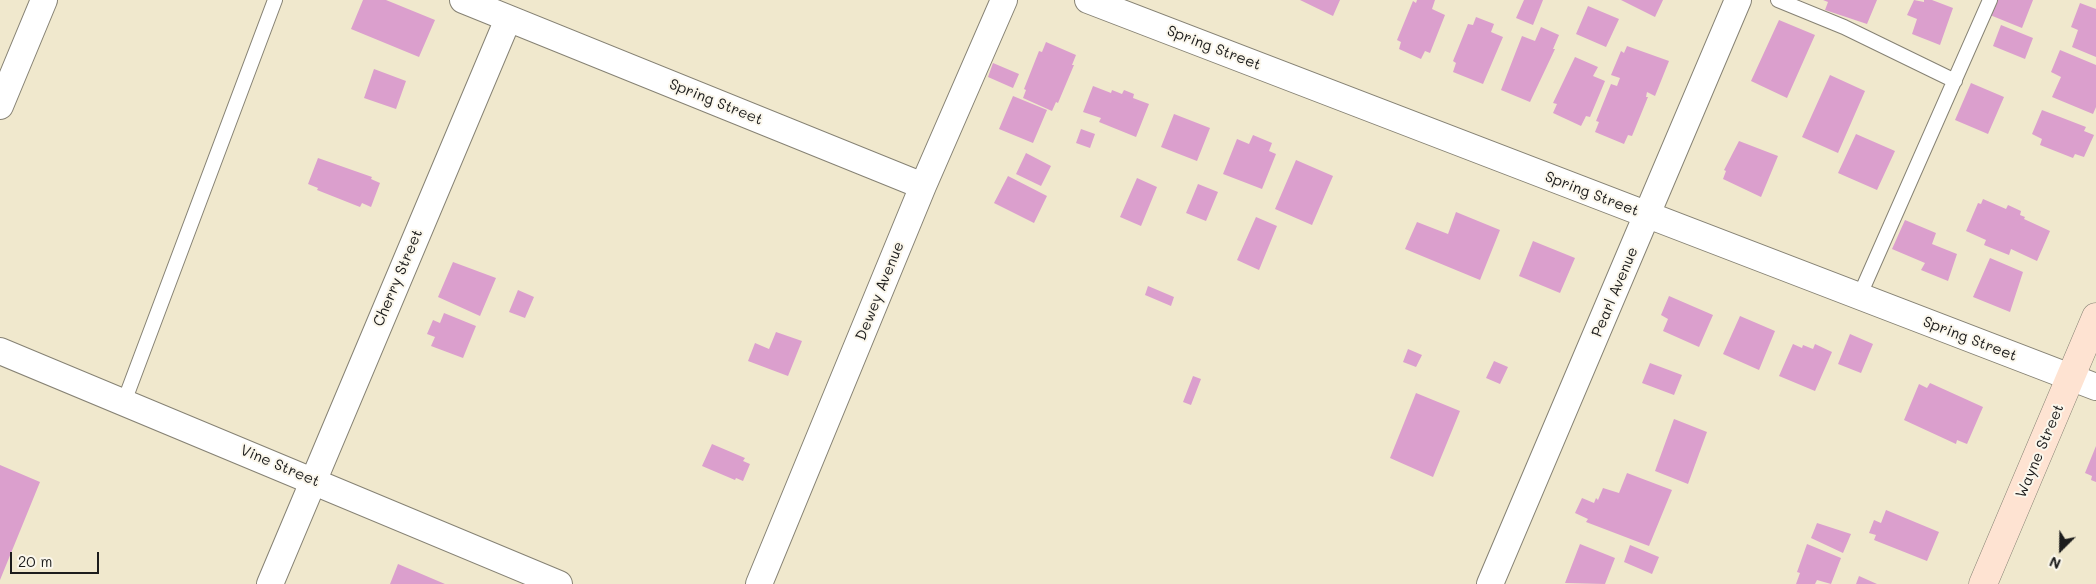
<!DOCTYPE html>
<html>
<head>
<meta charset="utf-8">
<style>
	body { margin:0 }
	#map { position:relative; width:2096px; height:584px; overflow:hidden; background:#f0e8cd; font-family:Mali,sans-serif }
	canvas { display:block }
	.north { position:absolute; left:2036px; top:524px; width:50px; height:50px; -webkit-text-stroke:4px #fbf7ec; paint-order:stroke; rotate:203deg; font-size:14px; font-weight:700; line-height:20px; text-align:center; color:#1c1c1c }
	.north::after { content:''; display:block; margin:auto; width:18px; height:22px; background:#1c1c1c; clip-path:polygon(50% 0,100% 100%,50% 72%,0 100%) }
	.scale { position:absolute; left:10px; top:552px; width:89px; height:22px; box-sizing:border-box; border:2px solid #1c1c1c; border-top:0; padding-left:6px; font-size:15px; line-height:18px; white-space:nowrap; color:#1c1c1c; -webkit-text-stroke:4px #fbf7ec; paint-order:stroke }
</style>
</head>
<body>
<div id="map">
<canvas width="2096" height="584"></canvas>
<div class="north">N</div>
<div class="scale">20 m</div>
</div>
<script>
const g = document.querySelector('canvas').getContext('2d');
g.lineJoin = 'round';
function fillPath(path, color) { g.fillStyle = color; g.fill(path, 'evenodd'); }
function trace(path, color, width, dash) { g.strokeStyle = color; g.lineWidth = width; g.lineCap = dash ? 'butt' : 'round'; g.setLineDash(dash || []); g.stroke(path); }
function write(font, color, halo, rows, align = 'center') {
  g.font = font + ' Mali,sans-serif'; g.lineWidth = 4; g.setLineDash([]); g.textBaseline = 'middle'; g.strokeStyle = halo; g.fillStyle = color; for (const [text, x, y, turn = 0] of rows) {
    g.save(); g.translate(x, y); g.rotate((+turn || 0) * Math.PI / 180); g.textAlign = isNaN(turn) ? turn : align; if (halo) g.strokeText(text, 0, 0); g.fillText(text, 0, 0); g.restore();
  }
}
fillPath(new Path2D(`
	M 363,0 L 386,0 L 435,20 L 419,57 L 351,29 Z
	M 1300,0 L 1340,0 L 1333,16 Z
	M 1417,0 L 1435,0 L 1432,9 L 1445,15 L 1430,53 L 1425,51 L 1421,59 L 1399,49 L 1401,42 L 1397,40 L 1413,1 L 1416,3 Z
	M 1524,0 L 1543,0 L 1533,25 L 1516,18 Z
	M 1621,0 L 1663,0 L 1655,17 Z
	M 1823,0 L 1877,0 L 1867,24 L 1825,10 L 1828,2 Z
	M 1914,0 L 1924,2 L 1924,0 L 1932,0 L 1953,8 L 1940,45 L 1912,34 L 1917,19 L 1907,15 Z
	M 1996,0 L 2033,0 L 2022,28 L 1990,15 Z
	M 2080,3 L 2096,9 L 2096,57 L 2072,47 L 2078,30 L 2071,27 Z
	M 1588,6 L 1619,19 L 1606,47 L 1576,34 Z
	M 1476,17 L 1494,24 L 1491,32 L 1503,37 L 1483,84 L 1453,72 L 1456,63 L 1453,61 L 1468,24 L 1473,25 Z
	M 1779,20 L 1815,35 L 1787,98 L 1751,81 Z
	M 2001,25 L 2033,38 L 2025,59 L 1993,46 Z
	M 1541,27 L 1559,35 L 1553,49 L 1555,49 L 1530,102 L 1501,90 L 1522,36 L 1535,41 Z
	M 1046,42 L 1076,55 L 1072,65 L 1074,65 L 1058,103 L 1056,102 L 1052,111 L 1023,98 L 1026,90 L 1024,89 L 1039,51 L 1042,52 Z
	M 1627,46 L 1669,61 L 1655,96 L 1647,92 L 1646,97 L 1648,97 L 1632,136 L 1628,135 L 1624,144 L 1595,132 L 1599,122 L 1596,121 L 1611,84 L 1617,86 L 1620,78 L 1611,75 L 1621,51 L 1624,53 Z
	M 2060,50 L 2096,65 L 2096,107 L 2093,114 L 2052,97 L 2061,77 L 2051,72 Z
	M 1575,57 L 1598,67 L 1593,76 L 1605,81 L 1590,117 L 1586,116 L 1581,126 L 1553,113 L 1557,104 L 1553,103 Z
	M 993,63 L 1019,74 L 1013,88 L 988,77 Z
	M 374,69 L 406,81 L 396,109 L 364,98 Z
	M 1830,75 L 1865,91 L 1838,153 L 1802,137 Z
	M 1971,83 L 2004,97 L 1988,134 L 1955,120 Z
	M 1093,86 L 1111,93 L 1112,90 L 1122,94 L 1124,90 L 1134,94 L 1133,98 L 1149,104 L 1136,137 L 1099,122 L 1101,118 L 1083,112 Z
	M 1013,96 L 1047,110 L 1033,143 L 999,129 Z
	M 2042,110 L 2086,127 L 2084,131 L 2094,135 L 2084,157 L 2075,154 L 2073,158 L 2040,145 L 2042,139 L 2032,134 Z
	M 1174,114 L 1210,128 L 1197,161 L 1161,147 Z
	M 1081,129 L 1095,134 L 1090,148 L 1076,143 Z
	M 1856,134 L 1895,151 L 1877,190 L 1838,173 Z
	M 1253,135 L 1272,143 L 1269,151 L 1276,154 L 1262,189 L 1223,174 L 1237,139 L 1249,144 Z
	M 1739,141 L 1778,156 L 1761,197 L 1723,179 L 1726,171 L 1724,170 Z
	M 1026,153 L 1051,166 L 1041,186 L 1016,174 Z
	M 318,158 L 372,177 L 371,179 L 380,183 L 371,207 L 362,203 L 360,207 L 317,190 L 318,188 L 308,184 Z
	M 1296,160 L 1333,176 L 1312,225 L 1275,209 Z
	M 1008,176 L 1047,196 L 1034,223 L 994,203 Z
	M 1137,178 L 1157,187 L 1141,226 L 1120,217 Z
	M 1198,184 L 1218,192 L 1206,221 L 1186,213 Z
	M 1983,199 L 2006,209 L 2008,205 L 2021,211 L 2020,215 L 2025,217 L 2024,219 L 2050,231 L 2037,261 L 2011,249 L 2009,255 L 1984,245 L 1986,240 L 1966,231 L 1978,203 L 1981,204 Z
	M 1456,212 L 1500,230 L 1480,280 L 1405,249 L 1417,222 L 1448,234 Z
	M 1256,217 L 1277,226 L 1259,270 L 1237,260 Z
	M 1905,220 L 1936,233 L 1932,244 L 1957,254 L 1948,281 L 1921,270 L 1925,263 L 1892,249 Z
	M 1533,241 L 1575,258 L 1560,293 L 1519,276 Z
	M 1990,258 L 2023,272 L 2010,312 L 1973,297 Z
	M 453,262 L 496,278 L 480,316 L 438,297 Z
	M 1148,286 L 1174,297 L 1171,306 L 1145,295 Z
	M 518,290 L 534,297 L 525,318 L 509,312 Z
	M 1669,296 L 1713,315 L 1699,347 L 1663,331 L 1668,319 L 1661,315 Z
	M 444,313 L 476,326 L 463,358 L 431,346 L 435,337 L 427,334 L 433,320 L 440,323 Z
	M 1740,316 L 1775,331 L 1759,370 L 1723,354 Z
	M 776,332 L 802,341 L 788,376 L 748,361 L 755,343 L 769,349 Z
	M 1850,334 L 1873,344 L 1861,373 L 1838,364 Z
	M 1793,344 L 1802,348 L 1803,345 L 1813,349 L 1815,344 L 1832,352 L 1815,391 L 1779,376 Z
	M 1408,349 L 1422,355 L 1416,367 L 1403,362 Z
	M 1494,361 L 1508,367 L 1500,384 L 1486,378 Z
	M 1650,363 L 1682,375 L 1674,395 L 1642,383 Z
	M 1193,376 L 1201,379 L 1191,405 L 1183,402 Z
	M 1930,383 L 1983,407 L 1967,444 L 1957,440 L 1956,444 L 1904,420 L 1919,384 L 1927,388 Z
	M 1416,393 L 1460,411 L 1433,477 L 1390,458 Z
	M 1674,419 L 1707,432 L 1688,484 L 1655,471 Z
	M 712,444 L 745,458 L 743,461 L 750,464 L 743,481 L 736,478 L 735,480 L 702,466 Z
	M 2096,446 L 2096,482 L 2091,480 L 2092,476 L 2085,473 Z
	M 0,465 L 40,482 L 0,580 Z
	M 1627,473 L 1672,490 L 1649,546 L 1586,522 L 1588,519 L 1575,513 L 1582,498 L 1594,503 L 1596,498 L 1598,500 L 1603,488 L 1619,493 Z
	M 1886,510 L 1939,532 L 1927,561 L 1874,540 L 1876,535 L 1869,533 L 1874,520 L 1881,523 Z
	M 1817,523 L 1851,534 L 1843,553 L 1811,538 Z
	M 1580,544 L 1615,558 L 1605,584 L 1565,583 Z
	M 1807,544 L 1841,558 L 1831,584 L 1817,580 L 1815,584 L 1796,584 L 1800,573 L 1797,572 Z
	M 1630,545 L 1659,557 L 1652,574 L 1624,562 Z
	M 398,564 L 445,584 L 390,584 Z
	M 1859,576 L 1877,584 L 1856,584 Z`), '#db9fcd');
const lane = new Path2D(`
	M 1778,0 L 1844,27 L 1955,81
	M 1859,297 L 1990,0
	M 124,402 L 275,0`);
const street = new Path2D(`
	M 463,0 L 923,186
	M 1088,0 L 2096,387
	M 0,106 L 44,0
	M 0,351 L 559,584
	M 270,584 L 508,19
	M 759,584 L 923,186 L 1004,0
	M 1490,584 L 1738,0`);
const secondary = new Path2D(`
	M 1983,584 L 2096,317`);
trace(lane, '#868274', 16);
trace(street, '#868274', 28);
trace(secondary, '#868274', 29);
trace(lane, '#fff', 14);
trace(street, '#fff', 26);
trace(secondary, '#fee3d2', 28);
write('15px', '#1c1c1c', '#fbf7ec', [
	["Spring Street",1214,48,21],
	["Spring Street",716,102,22],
	["Spring Street",1592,194,21],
	["Cherry Street",398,278,-67],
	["Dewey Avenue",880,291,-68],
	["Pearl Avenue",1615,292,-67],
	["Spring Street",1970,339,21],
	["Wayne Street",2040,451,-67],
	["Vine Street",280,466,23]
]);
</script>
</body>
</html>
